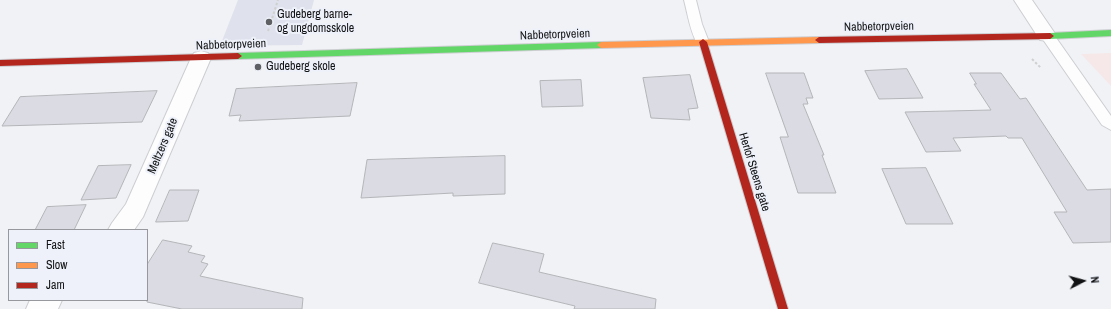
<!DOCTYPE html>
<html>
<head>
<meta charset="utf-8">
<style>
	body { margin:0 }
	#map { position:relative; width:1111px; height:309px; overflow:hidden; background:#f1f2f6; font-family:"Archivo Narrow",sans-serif }
	canvas { display:block }
	.legend { position:absolute; left:8px; top:229px; width:140px; height:72px; box-sizing:border-box; background:#eef1f9; border:1px solid #96989d; margin:0; padding:5px 7px; list-style:none; font-size:12px; color:#111214 }
	.legend li { display:flex; align-items:center; gap:8px; height:20px }
	.legend b { width:20px; border:1px solid #96989d }
	.north { position:absolute; left:1063px; top:261px; width:40px; height:40px; -webkit-text-stroke:3px #eef1f9; paint-order:stroke; rotate:84deg; font-size:11px; font-weight:700; line-height:16px; text-align:center; color:#111214 }
	.north::after { content:''; display:block; margin:auto; width:14px; height:18px; background:#111214; clip-path:polygon(50% 0,100% 100%,50% 72%,0 100%) }
</style>
</head>
<body>
<div id="map">
<canvas width="1111" height="309"></canvas>
<ul class="legend">
<li><b style="height:5px;background:#63d668"></b>Fast</li>
<li><b style="height:5px;background:#ff974d"></b>Slow</li>
<li><b style="height:5px;background:#b3261e"></b>Jam</li>
</ul>
<div class="north">N</div>
</div>
<script>
const g = document.querySelector('canvas').getContext('2d');
g.lineJoin = 'round';
function fillPath(path, color) { g.fillStyle = color; g.fill(path, 'evenodd'); }
function trace(path, color, width, dash) { g.strokeStyle = color; g.lineWidth = width; g.lineCap = dash ? 'butt' : 'round'; g.setLineDash(dash || []); g.stroke(path); }
function write(font, color, halo, rows, align = 'center') {
  g.font = font + ' "Archivo Narrow",sans-serif'; g.lineWidth = 4; g.setLineDash([]); g.textBaseline = 'middle'; g.strokeStyle = halo; g.fillStyle = color; for (const [text, x, y, turn = 0] of rows) {
    g.save(); g.translate(x, y); g.rotate((+turn || 0) * Math.PI / 180); g.textAlign = isNaN(turn) ? turn : align; if (halo) g.strokeText(text, 0, 0); g.fillText(text, 0, 0); g.restore();
  }
}
fillPath(new Path2D(`
	M 1111,53 L 1111,86 L 1081,54 Z`), '#f6e8e8');
fillPath(new Path2D(`
	M 238,0 L 314,0 L 302,45 L 220,46 Z`), '#dfe2ec');
const building = new Path2D(`
	M 907,69 L 923,98 L 879,99 L 865,71 Z
	M 766,73 L 804,73 L 813,98 L 806,98 L 808,104 L 803,104 L 824,155 L 822,155 L 836,193 L 798,193 L 780,137 L 788,137 Z
	M 970,73 L 1001,73 L 1020,99 L 1026,98 L 1087,190 L 1111,189 L 1111,242 L 1073,243 L 1054,212 L 1067,212 L 1022,138 L 1008,138 L 1006,136 L 953,138 L 961,151 L 926,152 L 905,112 L 991,110 L 974,84 L 976,84 Z
	M 690,75 L 698,108 L 688,109 L 690,120 L 651,118 L 643,78 Z
	M 581,80 L 583,106 L 542,107 L 540,81 Z
	M 357,83 L 350,116 L 239,121 L 241,115 L 229,116 L 236,89 Z
	M 157,91 L 142,122 L 2,126 L 20,97 Z
	M 505,156 L 505,194 L 453,196 L 453,193 L 361,198 L 367,160 Z
	M 131,165 L 116,198 L 81,200 L 98,166 Z
	M 926,168 L 953,224 L 906,224 L 882,169 Z
	M 170,190 L 199,190 L 188,221 L 156,222 Z
	M 86,205 L 74,230 L 35,230 L 47,207 Z
	M 163,240 L 192,246 L 188,252 L 205,256 L 201,262 L 208,264 L 200,276 L 303,298 L 302,309 L 182,309 L 147,302 L 147,265 Z
	M 493,243 L 544,254 L 539,272 L 656,299 L 655,309 L 574,309 L 575,306 L 479,283 Z`);
fillPath(building, '#dadbe3');
trace(building, '#b4b5b8', 1);
const lane = new Path2D(`
	M 684,0 L 696,0 L 702,24 L 709,42 L 708,45 L 703,46 L 698,45 C 690,32 688,15 684,0 Z
	M 1047,31 L 1052,32 L 1111,116 L 1111,130 L 1102,125 L 1042,38 L 1041,35 L 1042,32 Z`);
const street = new Path2D(`
	M 1014,0 L 1032,0 L 1056,35 L 1054,40 L 1047,41 L 1040,40 Z
	M 201,51 L 208,53 L 211,58 L 143,217 L 134,230 L 108,230 L 112,223 L 126,204 L 191,58 L 194,53 Z
	M 30,300 L 62,300 L 58,309 L 26,309 Z`);
const fast = new Path2D(`
	M 1111,30 L 1111,36 L 1050,39 L 1046,36 L 1050,33 Z
	M 601,42 L 605,45 L 601,48 L 238,59 L 234,56 L 238,53 Z`);
const slow = new Path2D(`
	M 819,37 L 823,40 L 819,43 L 601,48 L 597,45 L 601,42 Z`);
const jam = new Path2D(`
	M 1050,33 L 1054,36 L 1050,39 L 819,43 L 815,40 L 819,37 Z
	M 703,39 L 707,42 L 788,309 L 778,309 L 699,42 Z
	M 238,53 L 242,56 L 238,59 L 0,66 L 0,60 Z`);
trace(lane, '#cdced1', 2);
trace(street, '#cdced1', 2);
trace(fast, '#cdced1', 2);
trace(slow, '#cdced1', 2);
trace(jam, '#cdced1', 2);
trace(new Path2D(`
	M 268,31 L 278,0
	M 1032,59 L 1041,68`), '#d0d0d1', 2, [2.5, 2]);
fillPath(lane, '#fdfdfe');
fillPath(street, '#fdfdfe');
fillPath(fast, '#63d668');
fillPath(slow, '#ff974d');
fillPath(jam, '#b3261e');
for (const [x, y, r, color] of [
	[269,22,4,"#5f6063"],
	[258,67,4,"#5f6063"]
]) { const dot = new Path2D(); dot.arc(x, y, r, 0, 2 * Math.PI); g.fillStyle = color; g.fill(dot); trace(dot, '#eef1f9', 1.5); }
write('12px', '#111214', '#eef1f9', [
	["Gudeberg barne-",277,15],
	["og ungdomsskole",277,29],
	["Gudeberg skole",266,67]
], 'left');
write('12px', '#111214', '#eef1f9', [
	["Nabbetorpveien",879,27,-1],
	["Nabbetorpveien",555,35,-2],
	["Nabbetorpveien",231,45,-2],
	["Meltzers gate",163,146,-67],
	["Herlof Steens gate",754,172,73]
]);
</script>
</body>
</html>
